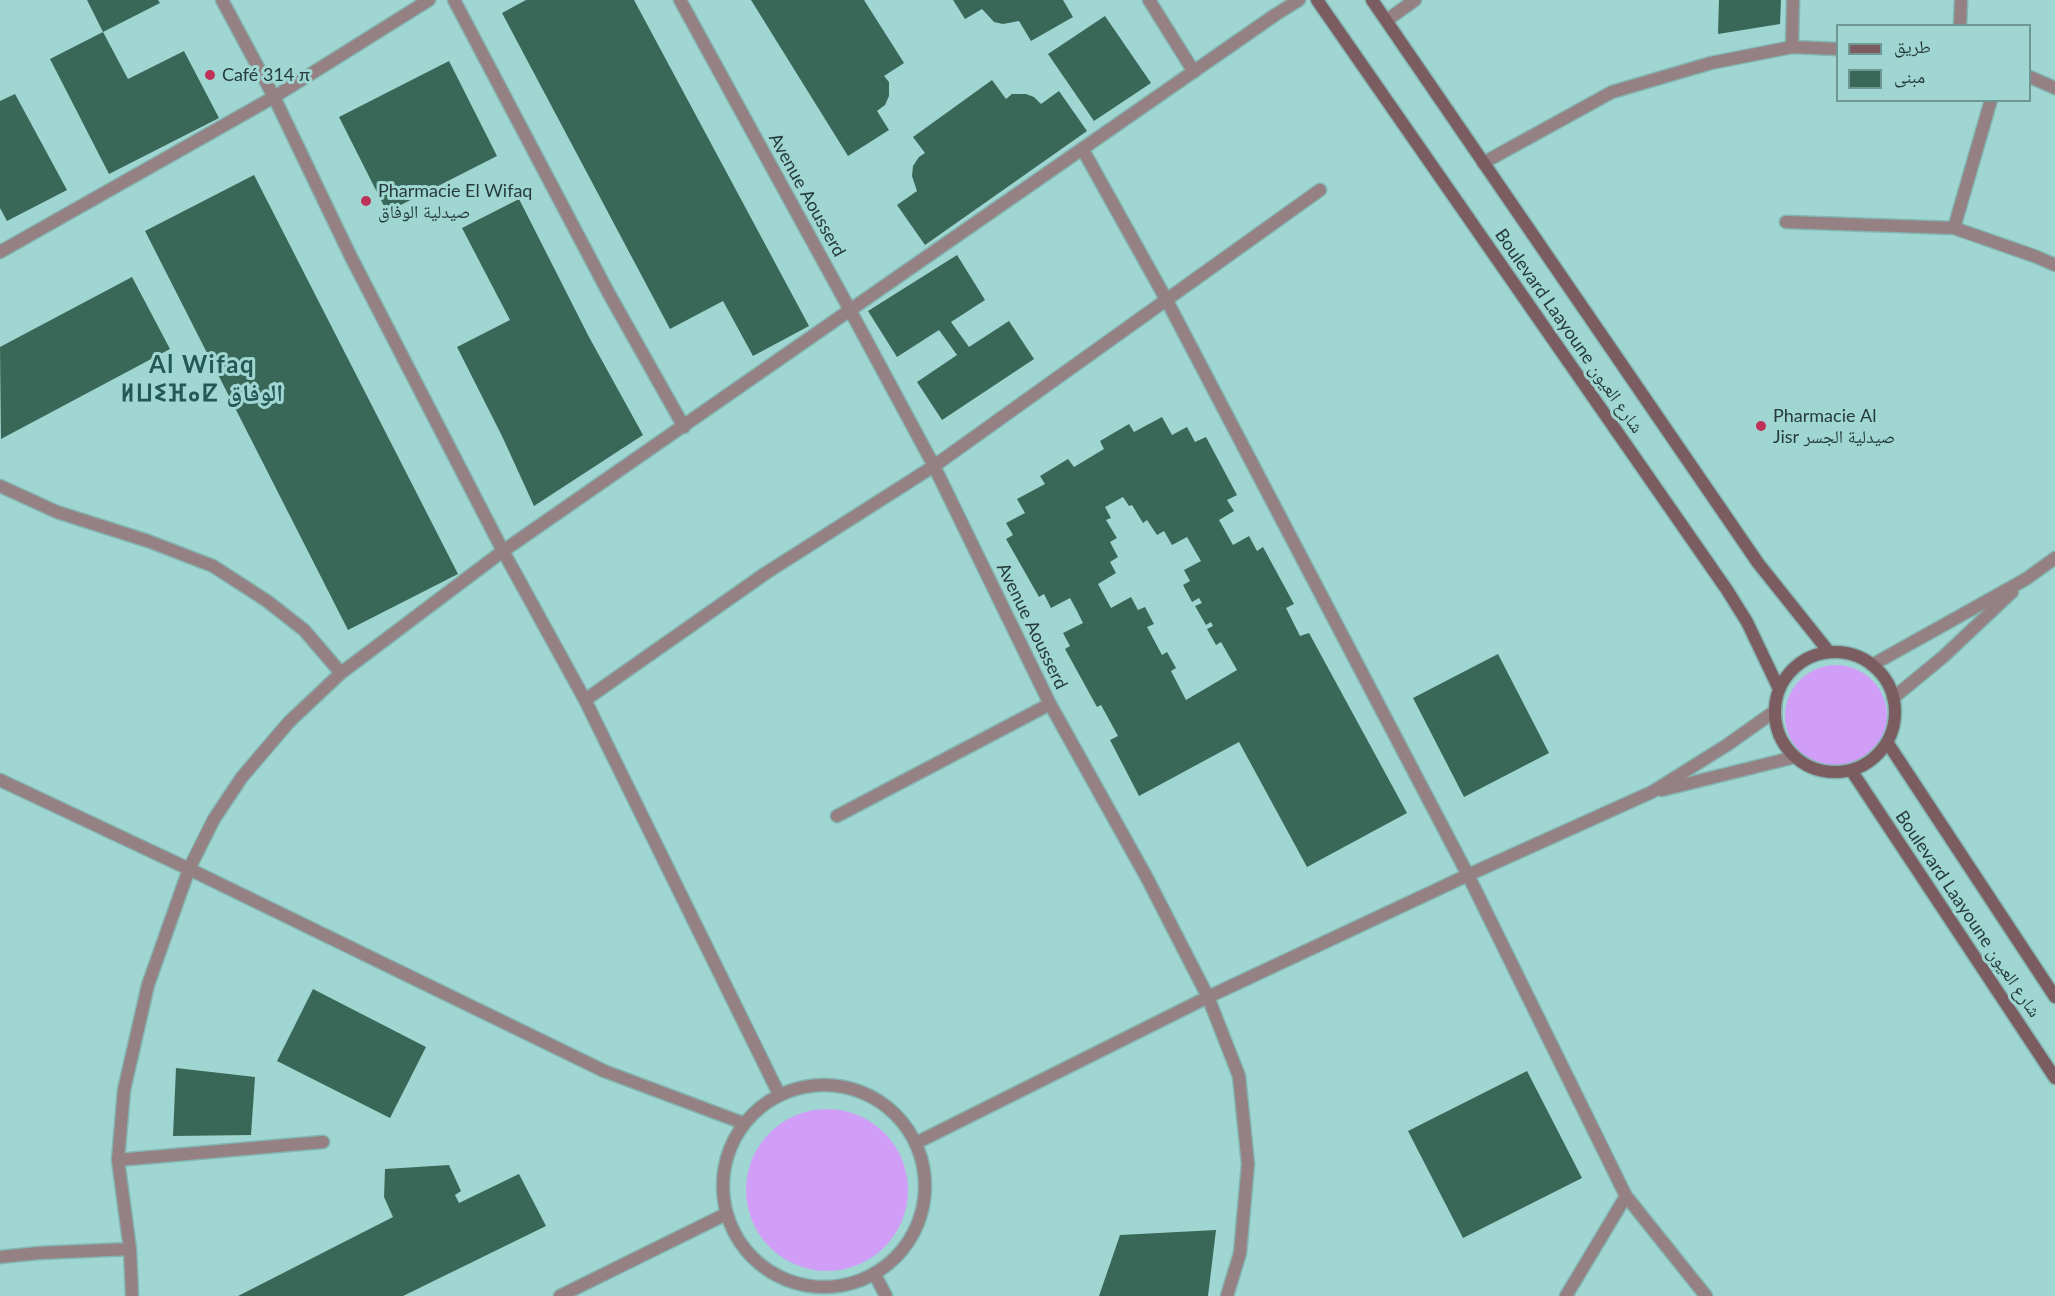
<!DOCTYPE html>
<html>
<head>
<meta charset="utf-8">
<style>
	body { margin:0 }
	#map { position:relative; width:2055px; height:1296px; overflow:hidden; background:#9fd6d1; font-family:Lato,"Noto Naskh Arabic",sans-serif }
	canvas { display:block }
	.legend { position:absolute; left:1836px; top:24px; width:195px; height:78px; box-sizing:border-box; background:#9fd6d1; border:2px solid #6f9895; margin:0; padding:8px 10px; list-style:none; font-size:18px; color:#263c3a }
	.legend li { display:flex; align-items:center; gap:12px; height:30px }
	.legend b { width:30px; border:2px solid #6f9895 }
</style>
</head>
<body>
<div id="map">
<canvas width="2055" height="1296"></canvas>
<ul class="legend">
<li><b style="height:8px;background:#7b5d61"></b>طريق</li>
<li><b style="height:16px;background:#3a6858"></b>مبنى</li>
</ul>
</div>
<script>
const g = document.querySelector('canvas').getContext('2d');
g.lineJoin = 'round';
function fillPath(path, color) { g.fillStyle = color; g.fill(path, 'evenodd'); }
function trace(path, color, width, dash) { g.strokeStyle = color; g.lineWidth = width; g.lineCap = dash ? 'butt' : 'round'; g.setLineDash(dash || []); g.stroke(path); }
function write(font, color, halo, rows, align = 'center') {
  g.font = font + ' Lato,"Noto Naskh Arabic","Noto Sans Tifinagh",sans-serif'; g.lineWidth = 6; g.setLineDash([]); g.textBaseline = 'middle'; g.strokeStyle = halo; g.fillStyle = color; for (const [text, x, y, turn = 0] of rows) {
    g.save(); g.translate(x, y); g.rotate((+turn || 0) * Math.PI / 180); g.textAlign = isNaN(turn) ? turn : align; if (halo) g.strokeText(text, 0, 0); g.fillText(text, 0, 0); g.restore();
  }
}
fillPath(new Path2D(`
	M1785 716a51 51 0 1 1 102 0a51 51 0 1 1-102 0Z
	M746 1190a81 81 0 1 1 162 0a81 81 0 1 1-162 0Z`), '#d09ef7');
fillPath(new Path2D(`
	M 87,0 L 158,0 L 160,3 L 103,32 Z
	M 526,0 L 634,0 L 809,326 L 753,356 L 723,301 L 670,329 L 502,13 Z
	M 751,0 L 864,0 L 904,63 L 884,76 L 889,82 L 889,96 L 885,105 L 877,111 L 889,130 L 848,156 Z
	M 953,0 L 1063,0 L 1073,17 L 1031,41 L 1019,21 L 1003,24 L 994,22 L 982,9 L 965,19 Z
	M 1719,0 L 1781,0 L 1780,24 L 1718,34 Z
	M 1105,16 L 1151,83 L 1094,121 L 1048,54 Z
	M 103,32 L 128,79 L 184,51 L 219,118 L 109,174 L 50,59 Z
	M 449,61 L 497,156 L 387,212 L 339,117 Z
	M 992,80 L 1006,99 L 1012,94 L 1026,94 L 1034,97 L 1041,104 L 1059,91 L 1087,131 L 925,245 L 897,205 L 917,191 L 912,176 L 913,166 L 919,157 L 925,153 L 913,137 Z
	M 15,94 L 67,190 L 7,221 L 0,208 L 0,101 Z
	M 254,175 L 458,574 L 348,630 L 145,231 Z
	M 519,199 L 589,337 L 643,435 L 534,506 L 502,436 L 457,347 L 510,320 L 462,228 Z
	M 957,255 L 985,300 L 951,322 L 969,347 L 1009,321 L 1034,359 L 942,420 L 917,382 L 957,355 L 939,330 L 897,357 L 868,311 Z
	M 132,277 L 170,349 L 1,439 L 0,347 Z
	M 1162,417 L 1172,435 L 1187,427 L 1195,442 L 1206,437 L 1237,495 L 1227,500 L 1234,511 L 1219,520 L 1233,545 L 1249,536 L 1257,551 L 1263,547 L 1294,604 L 1286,608 L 1300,636 L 1309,633 L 1407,813 L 1307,867 L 1239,742 L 1139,796 L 1110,740 L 1118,736 L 1101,705 L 1097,707 L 1065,649 L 1070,646 L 1063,633 L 1083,623 L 1077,611 L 1070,598 L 1051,608 L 1044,594 L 1039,597 L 1006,539 L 1013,535 L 1006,523 L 1025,513 L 1017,499 L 1045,484 L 1040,476 L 1068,459 L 1074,467 L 1104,449 L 1100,441 L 1129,424 L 1134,432 ZM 1123,497 L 1129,506 L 1132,505 L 1143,523 L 1147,520 L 1157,535 L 1164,531 L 1172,545 L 1187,537 L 1201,561 L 1184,570 L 1190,581 L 1183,585 L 1192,602 L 1199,598 L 1202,603 L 1195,606 L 1206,625 L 1211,622 L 1213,626 L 1207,629 L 1216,645 L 1221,642 L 1237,670 L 1186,700 L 1171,671 L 1176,668 L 1167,652 L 1162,655 L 1147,627 L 1154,624 L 1145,607 L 1138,610 L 1131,597 L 1111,608 L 1098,584 L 1116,573 L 1110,562 L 1118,557 L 1110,542 L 1117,538 L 1106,520 L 1111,518 L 1105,507 Z
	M 1498,654 L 1549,753 L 1464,797 L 1413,698 Z
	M 313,989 L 426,1047 L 390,1118 L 277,1061 Z
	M 176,1068 L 255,1077 L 251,1135 L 173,1136 Z
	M 1527,1071 L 1582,1178 L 1463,1238 L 1408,1131 Z
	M 449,1165 L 461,1191 L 455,1195 L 459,1203 L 519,1174 L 546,1226 L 403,1296 L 238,1296 L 393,1217 L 384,1197 L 385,1169 Z
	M 1216,1230 L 1208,1296 L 1099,1296 L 1120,1235 Z`), '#3a6858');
const street = new Path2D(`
	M 222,0 L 274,97 L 351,257 L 503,551 L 585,700 L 779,1094
	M 454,0 L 608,292 L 684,427
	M 680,0 L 850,310 L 934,466 L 1050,704 L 1147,878 L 1208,997 L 1239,1076 L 1248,1164 L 1240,1253 L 1227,1296
	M 1149,0 L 1194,72
	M 1387,20 L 1415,0
	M 1960,26 L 1961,0
	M 1792,47 L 1793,0
	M 2030,77 L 2055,88
	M 1083,150 L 1166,299 L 1468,875 L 1626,1196 L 1706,1296
	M 1483,163 L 1612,92 L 1711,63 L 1792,47 L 1838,49
	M 1786,222 L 1954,228 L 2037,257 L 2055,265
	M 1954,228 L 1991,100
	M 0,252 L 274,97 L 429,0
	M 0,486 L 57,512 L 148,541 L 213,566 L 267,601 L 304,630 L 341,673
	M 1872,665 L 2026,579 L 2055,558
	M 1893,698 L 1943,657 L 2012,592
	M 585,700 L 766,573 L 934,466 L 1320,190
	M 0,780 L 189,869 L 604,1071 L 743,1123
	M 1662,790 L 1795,757
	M 837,816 L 1050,704
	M723 1186a101 101 0 1 1 202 0a101 101 0 1 1-202 0Z
	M 916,1143 L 1208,997 L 1468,875 L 1652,792 L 1727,745 L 1775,711
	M 118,1160 L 323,1142
	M 0,1257 L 39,1253 L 130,1249
	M 875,1275 L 886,1296
	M 132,1296 L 130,1249 L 118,1160 L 124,1090 L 148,985 L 189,869 L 214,819 L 242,777 L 289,722 L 341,673 L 503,551 L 1275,15 L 1299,0
	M 560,1296 L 726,1214
	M 1566,1296 L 1626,1196`);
const secondary = new Path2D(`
	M 1317,0 L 1727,590 L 1747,622 L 1779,689
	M 1372,0 L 1758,563 L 1829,652
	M1775 712a60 60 0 1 1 120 0a60 60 0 1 1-120 0Z
	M 1887,742 L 2055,997
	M 1851,770 L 2055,1078`);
trace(street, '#84b4b0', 15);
trace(secondary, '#84b4b0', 15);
trace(street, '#958083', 12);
trace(secondary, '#7b5d61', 12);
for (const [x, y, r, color] of [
	[210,75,6,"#c0315a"],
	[366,201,6,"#c0315a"],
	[1761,426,6,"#c0315a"]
]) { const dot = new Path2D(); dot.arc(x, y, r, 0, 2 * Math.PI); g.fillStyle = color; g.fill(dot); trace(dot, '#9fd6d1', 2); }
write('18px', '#263c3a', '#9fd6d1', [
	["Café 314 π",222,75],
	["Pharmacie El Wifaq",378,191],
	["صيدلية الوفاق",378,212],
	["Pharmacie Al",1773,416],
	["Jisr صيدلية الجسر",1773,437]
], 'left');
write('18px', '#263c3a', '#9fd6d1', [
	["Avenue Aousserd",807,195,61],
	["Boulevard Laayoune شارع العيون",1569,331,55],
	["Avenue Aousserd",1032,626,64],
	["Boulevard Laayoune شارع العيون",1968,914,56]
]);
g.letterSpacing = '1.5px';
write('bold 24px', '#225955', '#9fd6d1', [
	["Al Wifaq",202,365],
	["ⵍⵡⵉⴼⴰⵇ الوفاق",202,393]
]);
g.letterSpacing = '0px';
</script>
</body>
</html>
